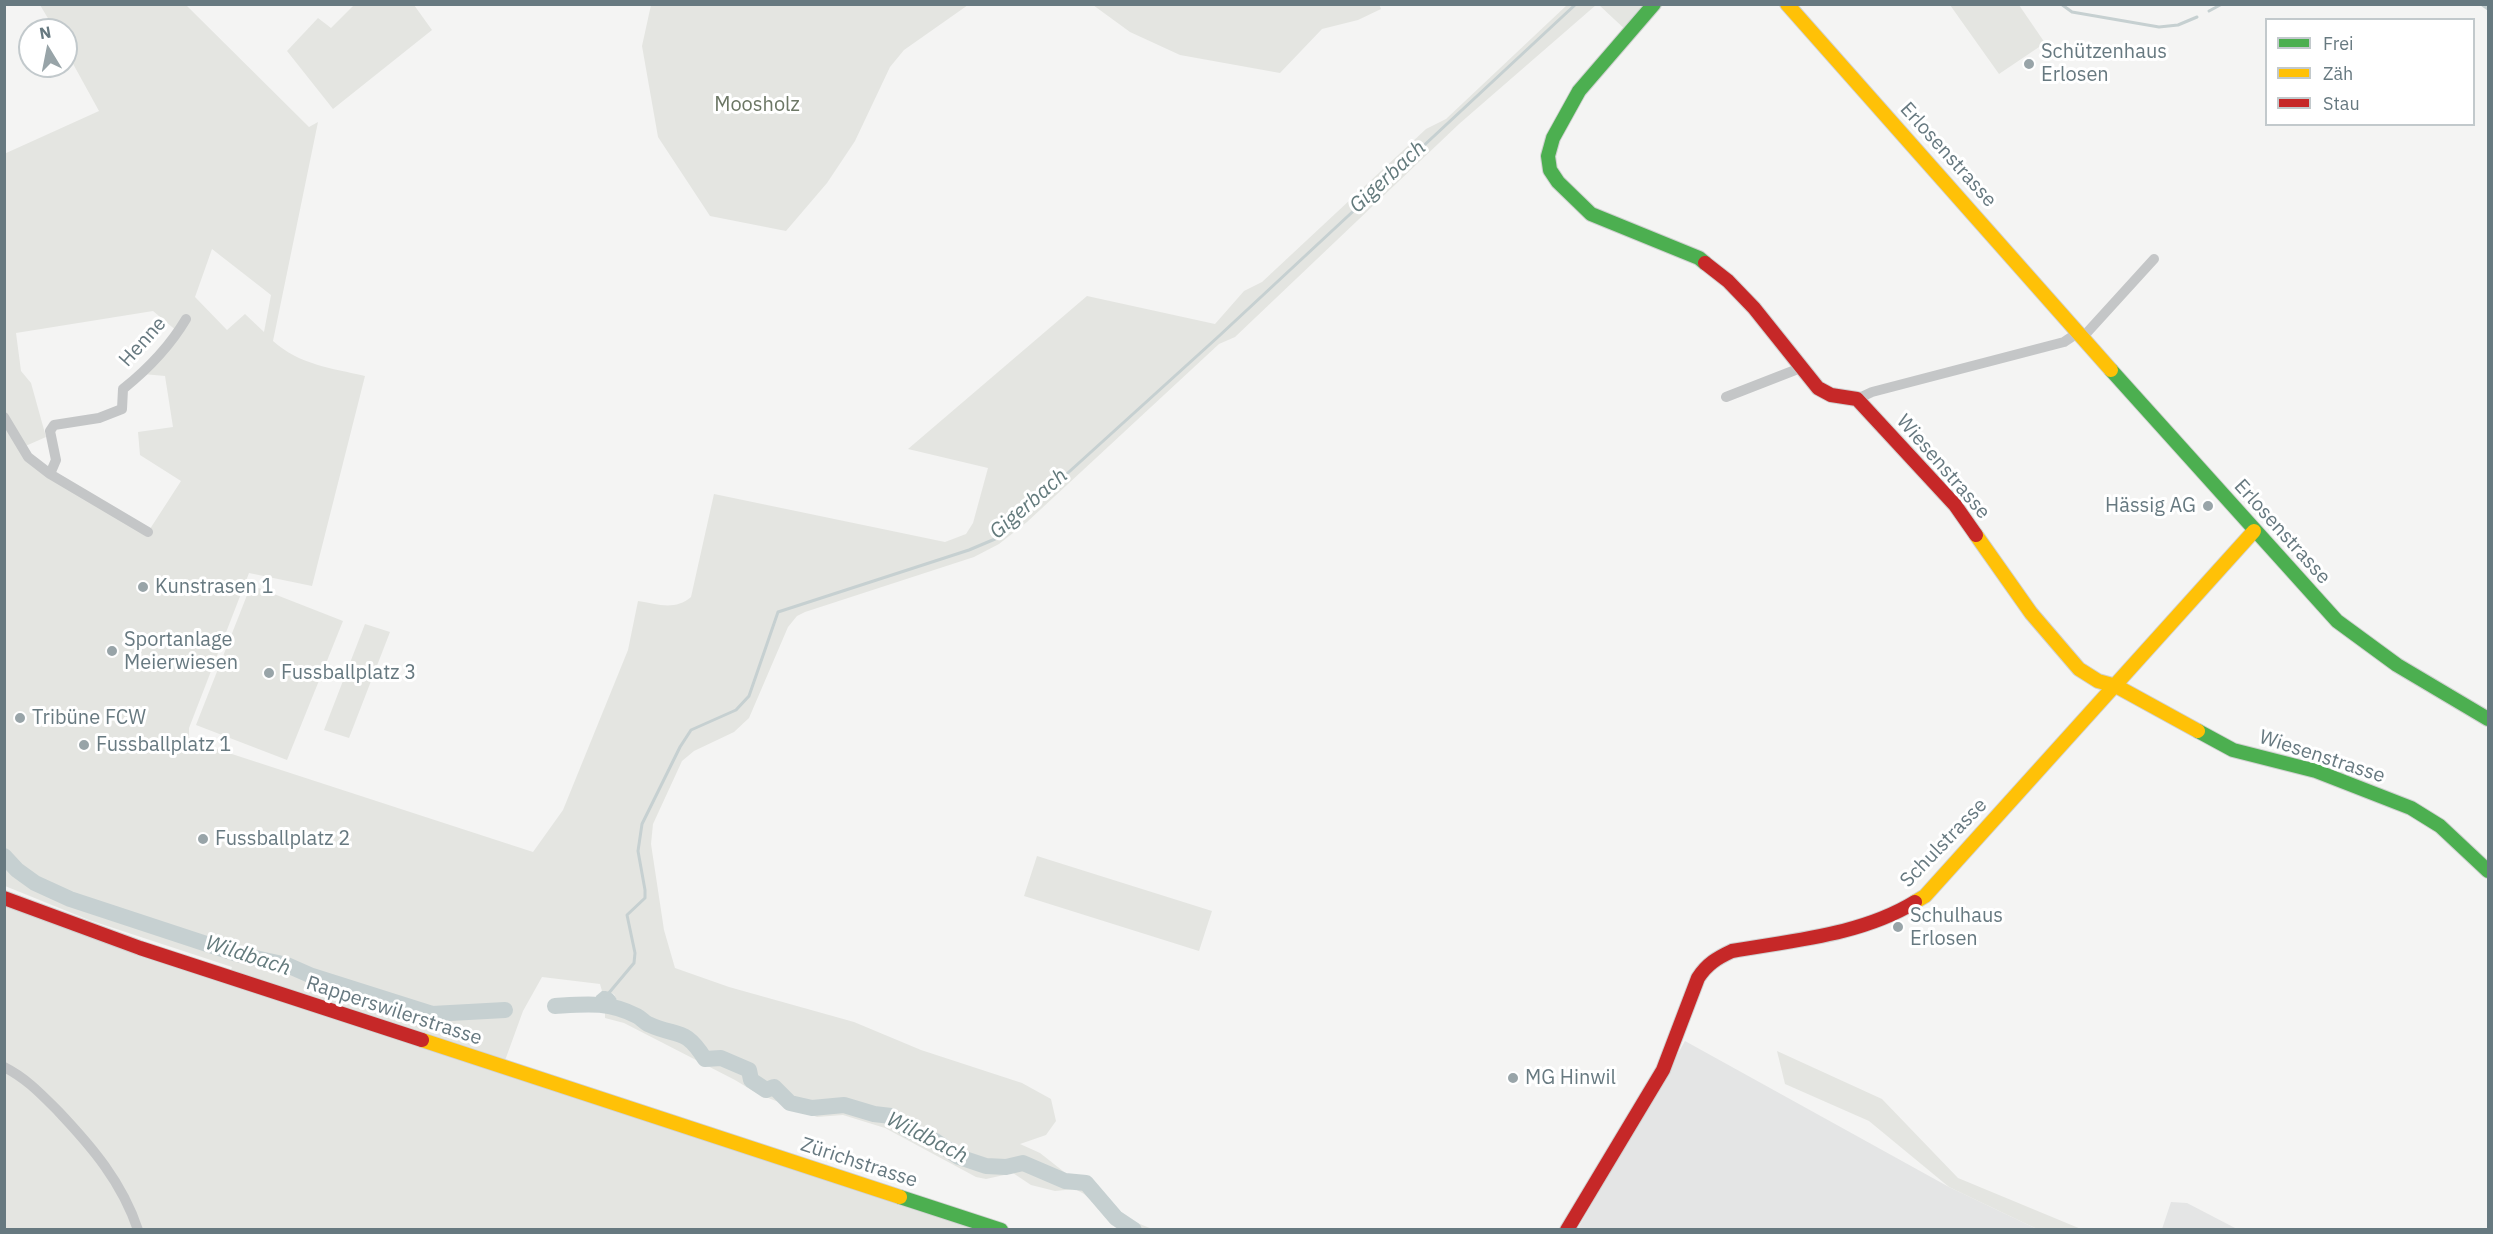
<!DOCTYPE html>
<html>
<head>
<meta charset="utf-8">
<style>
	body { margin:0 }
	#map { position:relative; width:2493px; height:1234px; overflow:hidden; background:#f4f4f3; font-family:"IBM Plex Sans",sans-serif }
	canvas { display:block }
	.frame { position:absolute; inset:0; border:6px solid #677980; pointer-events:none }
	.legend { position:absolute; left:2265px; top:18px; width:210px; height:108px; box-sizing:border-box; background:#fff; border:2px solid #c2c9cc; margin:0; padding:8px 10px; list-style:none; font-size:18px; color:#677980 }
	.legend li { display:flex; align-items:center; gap:12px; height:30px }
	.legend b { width:30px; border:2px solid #c2c9cc }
	.north { position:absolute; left:18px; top:18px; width:60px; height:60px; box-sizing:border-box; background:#fff; border:2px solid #c2c9cc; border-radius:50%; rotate:350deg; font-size:16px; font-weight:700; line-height:24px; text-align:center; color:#677980 }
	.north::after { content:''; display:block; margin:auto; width:21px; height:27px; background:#98a4a8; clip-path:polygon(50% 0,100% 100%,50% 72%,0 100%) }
</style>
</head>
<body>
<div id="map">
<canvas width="2493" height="1234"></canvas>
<div class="frame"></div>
<ul class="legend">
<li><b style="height:8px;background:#4caf50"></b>Frei</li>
<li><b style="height:8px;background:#ffc107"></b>Zäh</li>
<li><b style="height:8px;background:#c62828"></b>Stau</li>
</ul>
<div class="north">N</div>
</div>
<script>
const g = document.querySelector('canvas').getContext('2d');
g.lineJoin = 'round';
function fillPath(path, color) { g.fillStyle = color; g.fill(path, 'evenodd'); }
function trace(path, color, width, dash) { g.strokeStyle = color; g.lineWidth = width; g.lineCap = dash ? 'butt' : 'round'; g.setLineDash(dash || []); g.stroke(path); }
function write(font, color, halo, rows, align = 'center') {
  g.font = font + ' "IBM Plex Sans",sans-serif'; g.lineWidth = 6; g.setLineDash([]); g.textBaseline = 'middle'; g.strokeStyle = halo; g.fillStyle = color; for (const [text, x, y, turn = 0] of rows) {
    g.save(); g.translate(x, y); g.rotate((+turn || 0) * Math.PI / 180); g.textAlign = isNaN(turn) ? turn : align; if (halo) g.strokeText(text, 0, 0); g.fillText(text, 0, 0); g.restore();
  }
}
fillPath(new Path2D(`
	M 1685,1041 L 1949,1187 L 2037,1229 L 1577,1230 Z
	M 2171,1202 L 2187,1203 L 2237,1229 L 2162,1229 Z`), '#e4e5e5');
fillPath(new Path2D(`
	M 1379,4 L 1381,9 L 1358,20 L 1322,29 L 1280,73 L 1180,55 L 1130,32 L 1093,5 Z
	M 40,5 L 186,5 L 309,127 L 318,122 L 273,341 C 300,365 331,368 365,376 L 312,586 L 249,573 L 189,728 L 189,737 L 195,742 L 533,852 L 563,810 L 628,650 L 638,601 C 657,604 675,611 691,597 L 714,494 L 945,542 L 966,534 L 973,523 L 988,468 L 908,449 L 1087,296 L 1215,324 L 1244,291 L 1262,282 L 1426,129 L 1446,119 L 1567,5 L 1596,5 L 1459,124 L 1235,337 L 1219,344 L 1027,522 L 999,544 L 974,557 L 805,612 L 797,616 L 788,627 L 749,718 L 734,732 L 694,751 L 682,761 L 653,824 L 651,844 L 664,930 L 675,968 L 729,987 L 854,1022 L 921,1050 L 1022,1083 L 1051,1099 L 1056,1121 L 1046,1135 L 1020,1144 L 1040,1153 L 1068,1175 L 1082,1175 L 1097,1187 L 1128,1219 L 1152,1229 L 1122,1229 L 1084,1194 L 1075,1189 L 1055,1191 L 1031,1185 L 1013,1173 L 986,1179 L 976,1177 L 885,1128 L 843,1115 L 817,1117 L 758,1094 L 735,1080 L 624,1023 L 605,1018 L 605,1008 L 614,1009 L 617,1001 L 614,994 L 602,991 L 600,984 L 542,977 L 523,1011 L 503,1066 L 1003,1229 L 5,1229 L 5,898 L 229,977 L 232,967 L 89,920 L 5,886 L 4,154 L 99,111 L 66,51 L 66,30 L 55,30 ZM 212,249 L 271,295 L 264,332 L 245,314 L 227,330 L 195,297 ZM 153,311 L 178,332 L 143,374 L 165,376 L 173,427 L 138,432 L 140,455 L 181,481 L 148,532 L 28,457 L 21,448 L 46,437 L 31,383 L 21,371 L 16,333 Z
	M 354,5 L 414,5 L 432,30 L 333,109 L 287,51 L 318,18 L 331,28 Z
	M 651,5 L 651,4 L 968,5 L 904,50 L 890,67 L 855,141 L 827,183 L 786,231 L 710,216 L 658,137 L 642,46 Z
	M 1599,5 L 1654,5 L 1629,33 Z
	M 1950,5 L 2019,5 L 2045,43 L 1999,74 Z
	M 251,585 L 343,621 L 287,760 L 196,725 Z
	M 365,624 L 390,632 L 349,738 L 324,730 Z
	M 1037,856 L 1212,911 L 1199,951 L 1024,896 Z
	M 1777,1051 L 1882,1099 L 1958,1178 L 2081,1229 L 2037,1229 L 1949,1187 L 1869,1121 L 1785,1084 Z`), '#e4e5e1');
fillPath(new Path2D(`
	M 602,991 C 614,990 620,1000 616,1010 L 597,1008 L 596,996 Z`), '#c6d0d1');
trace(new Path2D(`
	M 2061,4 L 2072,12 L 2159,27 L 2178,25 L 2197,17
	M 2481,4 L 2488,9
	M 2209,11 L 2222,4
	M 608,994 L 634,963 L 635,953 L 627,915 L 645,898 L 645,890 L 638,851 L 642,824 L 680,747 L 691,730 L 736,710 L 749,696 L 778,612 L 969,550 L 995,539 L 1219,336 L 1576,4`), '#c6d0d1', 3);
trace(new Path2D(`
	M 4,856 L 17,870 L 35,883 L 70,899 L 237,954 L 287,965 L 312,976 L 432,1014 L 505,1010
	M 555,1006 C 586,1004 608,1001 637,1016 C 641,1018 644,1022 648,1024 C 678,1038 684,1026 705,1059 L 721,1058 L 749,1070 L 751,1080 L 766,1090 L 774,1087 L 790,1103 L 812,1108 L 844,1105 L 874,1114 L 891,1116 L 908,1130 L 935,1141 L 959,1157 L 986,1166 L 1006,1167 L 1023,1163 L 1065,1181 L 1086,1183 L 1116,1218 L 1134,1230`), '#c6d0d1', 16);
const fast = new Path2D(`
	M 1654,4 L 1579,91 L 1553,138 L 1548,156 L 1550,170 L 1558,182 L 1591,214 L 1699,258 L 1705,263
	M 2111,370 L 2337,621 L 2397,665 L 2488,719
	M 2198,731 L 2233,750 L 2316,771 L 2411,808 L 2440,826 L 2488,871
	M 900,1197 L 1001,1230`);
const slow = new Path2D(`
	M 1787,4 L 2111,370
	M 1976,535 L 2031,613 L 2079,669 L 2098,681 L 2116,686 L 2198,731
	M 1915,902 L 1925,896 L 2254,531
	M 422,1040 L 900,1197`);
const jam = new Path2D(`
	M 1705,263 L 1728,281 L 1754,308 L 1818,388 L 1831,395 L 1857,399 L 1955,505 L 1976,535
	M 4,898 L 140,948 L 422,1040
	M 1567,1230 L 1663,1070 L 1698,978 C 1707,964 1717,958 1732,951 C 1794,940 1861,935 1915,902`);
trace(fast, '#d0d1d1', 16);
trace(slow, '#d0d1d1', 16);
trace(jam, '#d0d1d1', 16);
trace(new Path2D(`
	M 2083,337 L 2154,259
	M 1726,397 L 1803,367
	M 1857,399 L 1872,392 L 2064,342 L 2079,332
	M 4,417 L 28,457 L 50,474 L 148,532
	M 50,474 L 56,460 L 50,431 L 54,425 L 99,418 L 122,409 L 123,389 C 148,369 170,346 186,319
	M 4,1067 C 26,1078 41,1094 58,1111 C 92,1147 122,1182 138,1230`), '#c4c6c7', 10);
trace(fast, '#4caf50', 14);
trace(slow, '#ffc107', 14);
trace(jam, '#c62828', 14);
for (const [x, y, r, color] of [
	[2029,64,6,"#98a4a8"],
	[2208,506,6,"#98a4a8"],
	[143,587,6,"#98a4a8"],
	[112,651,6,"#98a4a8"],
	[269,673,6,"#98a4a8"],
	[20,718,6,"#98a4a8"],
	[84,745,6,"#98a4a8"],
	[203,839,6,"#98a4a8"],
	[1898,927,6,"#98a4a8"],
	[1513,1078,6,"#98a4a8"]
]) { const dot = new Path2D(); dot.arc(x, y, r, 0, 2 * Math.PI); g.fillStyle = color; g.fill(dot); trace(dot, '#fff', 2); }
write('20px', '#677980', '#fff', [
	["Schützenhaus",2041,52],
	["Erlosen",2041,75],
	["Hässig AG",2196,506,"right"],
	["Kunstrasen 1",155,587],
	["Sportanlage",124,640],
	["Meierwiesen",124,663],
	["Fussballplatz 3",281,673],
	["Tribüne FCW",32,718],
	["Fussballplatz 1",96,745],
	["Fussballplatz 2",215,839],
	["Schulhaus",1910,916],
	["Erlosen",1910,939],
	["MG Hinwil",1525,1078]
], 'left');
write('20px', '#6c7765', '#fff', [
	["Moosholz",757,105]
]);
write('20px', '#677980', '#fff', [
	["Erlosenstrasse",1948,155,48],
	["Henne",143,342,-48],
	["Wiesenstrasse",1943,467,49],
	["Erlosenstrasse",2282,532,48],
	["Wiesenstrasse",2322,757,18],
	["Schulstrasse",1944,843,-46],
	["Rapperswilerstrasse",394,1011,18],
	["Zürichstrasse",859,1163,18]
]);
write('italic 21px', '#637a7c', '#fff', [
	["Gigerbach",1388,177,-43],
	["Gigerbach",1029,504,-41],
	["Wildbach",248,956,18],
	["Wildbach",927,1138,27]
]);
</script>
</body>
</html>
